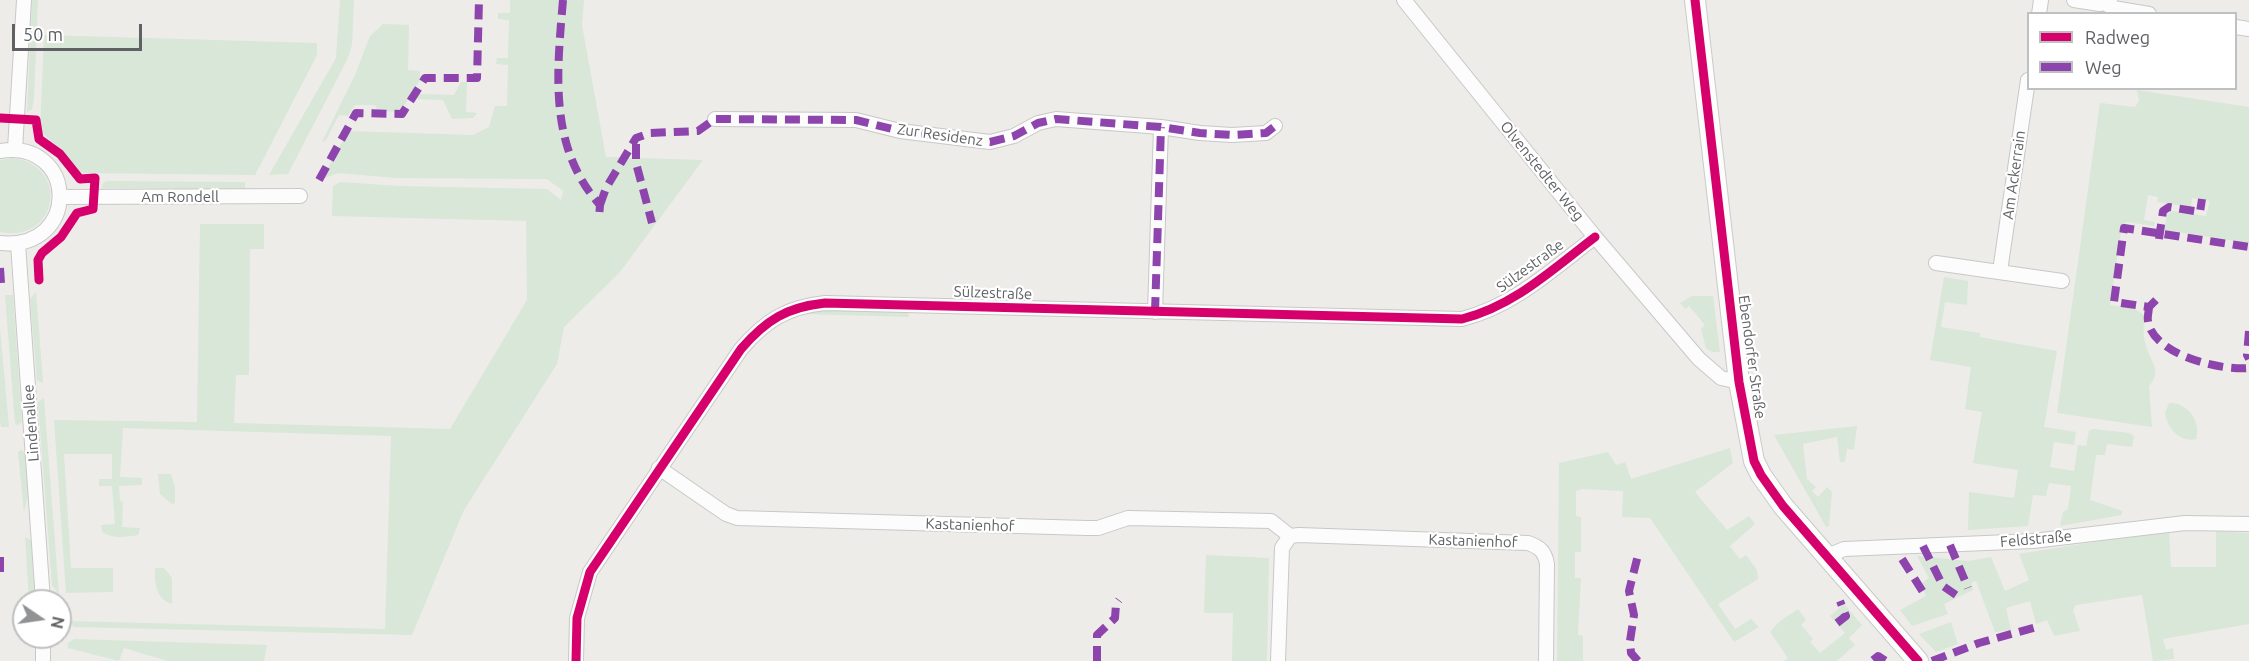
<!DOCTYPE html>
<html>
<head>
<meta charset="utf-8">
<style>
  body { margin:0 }
  #map { position:relative; width:2249px; height:661px; overflow:hidden; background:#edece9; font-family:Ubuntu,sans-serif }
  canvas { display:block }
  .legend { position:absolute; left:2027px; top:12px; width:210px; height:78px; box-sizing:border-box; background:#fff; border:2px solid #bfc0c1; margin:0; padding:8px 10px; list-style:none; font-size:18px; color:#5f6165 }
  .legend li { display:flex; align-items:center; gap:12px; height:30px }
  .legend b { width:30px; border:2px solid #bfc0c1 }
  .north { position:absolute; left:12px; top:589px; width:60px; height:60px; box-sizing:border-box; background:#fff; border:2px solid #bfc0c1; border-radius:50%; rotate:103deg; font-size:16px; font-weight:700; line-height:24px; text-align:center; color:#5f6165 }
  .north::after { content:''; display:block; margin:auto; width:21px; height:27px; background:#919293; clip-path:polygon(50% 0,100% 100%,50% 72%,0 100%) }
  .scale { position:absolute; left:12px; top:24px; width:130px; height:27px; box-sizing:border-box; border:3px solid #5f6165; border-top:0; padding-left:8px; font-size:18px; line-height:21px; white-space:nowrap; color:#5f6165; -webkit-text-stroke:4px #fff; paint-order:stroke }
</style>
</head>
<body>
<div id="map">
<canvas width="2249" height="661"></canvas>
<ul class="legend">
<li><b style="height:8px;background:#d6006c"></b>Radweg</li>
<li><b style="height:8px;background:#8e44ad"></b>Weg</li>
</ul>
<div class="north">N</div>
<div class="scale">50 m</div>
</div>
<script>
const c = document.querySelector('canvas').getContext('2d');
c.lineJoin = 'round';
function fill(path, color) { c.fillStyle = color; c.fill(path, 'evenodd'); }
function trace(path, color, width, dash) { c.strokeStyle = color; c.lineWidth = width; c.lineCap = dash ? 'butt' : 'round'; c.setLineDash(dash || []); c.stroke(path); }
function drawText(font, color, halo, rows, align = 'center') {
  c.font = font + ' Ubuntu,sans-serif'; c.lineWidth = 4.5; c.setLineDash([]); c.textBaseline = 'middle'; c.strokeStyle = halo; c.fillStyle = color; for (const [text, x, y, turn = 0] of rows) {
    c.save(); c.translate(x, y); c.rotate((+turn || 0) * Math.PI / 180); c.textAlign = isNaN(turn) ? turn : align; if (halo) c.strokeText(text, 0, 0); c.fillText(text, 0, 0); c.restore();
  }
}
const green = new Path2D(`
  M32,0H38L34,100L32,109L27,112Z
  M340,0H354L352,45L347,60L288,174L269,175L336,58Z
  M510,0H584L582,25L606,157L703,160L620,272L564,327L557,364L464,510L412,635L74,627L68,621L385,629L391,436L123,428L120,477L142,478V485L119,486L120,501L123,502L122,527L140,528L138,535C125,537 112,539 102,532L101,525L115,524L112,486H99V479H112V454H64L71,568H113V592L66,593L54,420L197,422L200,224H264V249H250L249,375H236L234,423L450,429L527,300L526,221L332,216L333,186L340,182L399,186L547,189L561,200L563,191L547,179L397,178L338,173L325,178L323,177L348,131L473,135L489,127L495,106H507L508,65L496,64L497,58H508L509,20L498,19V13H510Z
  M383,24L409,25L408,70L420,71V80L400,112L378,111L375,105H355L348,116L339,115L326,140L322,142L355,75L370,36Z
  M44,35L317,43V55L255,175L83,173L76,170L59,148L40,131Z
  M461,82H467L466,112L477,113L473,118L452,119L443,100L415,99L418,94L454,95Z
  M2137,90L2249,107V243L2164,230L2167,215L2172,211L2206,216L2210,201L2192,198L2191,207L2157,202L2158,197L2148,195L2144,220L2155,222L2154,226L2127,222L2122,225L2110,305L2134,308L2145,316C2143,326 2143,336 2146,346C2150,361 2163,371 2149,386L2152,427L2057,413L2100,103L2135,107L2139,101Z
  M13,158C71,166 58,244 0,232V160Z
  M107,181L245,182V189L102,188L103,183Z
  M1944,277L1968,281L1967,305L1945,302L1941,327L1980,333V337L2057,351L2044,427L2076,432L2074,445L2054,442L2050,467L2074,471L2078,445L2086,446L2089,431L2093,429L2130,433L2134,437L2132,447L2107,444L2105,455H2096L2090,500L2122,511V515L2060,526L2063,512L2068,509L2071,486L2049,483L2046,496L2033,495L2028,526L1968,530L1969,492L2014,498L2018,470L1973,463L1982,412L1965,409L1971,367L1930,360Z
  M36,292L43,382L42,383L37,380L30,299Z
  M5,295H13L22,422L18,425L15,424Z
  M1692,296H1713L1720,352H1712L1706,348L1701,329L1705,325L1689,306L1685,309L1680,303Z
  M822,310L908,313L909,317L803,314Z
  M0,329L9,427H1L0,421Z
  M44,398L59,595L52,585L38,402Z
  M2169,403C2187,402 2202,421 2196,439C2180,443 2167,428 2165,413Z
  M1857,426L1854,450L1847,449L1845,462H1840L1837,437L1803,444L1807,479L1816,487L1812,491L1818,497L1827,487L1832,492L1829,526L1826,527L1774,435Z
  M1730,448L1733,463L1695,492L1727,530L1749,516L1755,524L1730,546L1740,559L1746,555L1757,570L1758,579L1718,604L1735,629L1751,619L1759,627L1734,642L1650,518L1622,517L1623,491L1582,489L1576,491V516L1581,517V552H1575V578H1581L1578,635L1583,636V661H1557L1559,463L1608,452L1616,465L1625,462L1631,479Z
  M21,450L25,453L28,496L24,512L18,452Z
  M158,474H171L175,487V503L172,504L160,494Z
  M2169,530L2171,567H2216V531L2249,533V624L2163,639L2166,650L2173,648L2174,659L2153,661L2142,595L2076,605L2073,610L2080,631L2054,636L2047,620L2036,624L2030,601L2006,608L2011,630L1995,632L1976,581L1971,583L1973,590L1944,604L1948,614L1912,626L1900,610L1926,596L1921,584L1929,578L1917,556L1969,561L1991,557L2005,591L2029,580L2019,554Z
  M25,537L31,540L35,601H29Z
  M1206,555L1269,558L1267,661H1232L1233,613H1204Z
  M155,568H164L172,578V604C155,598 155,584 155,568Z
  M1844,604L1862,625L1849,638L1855,645L1837,661H1784L1788,658L1770,632L1780,621L1798,609L1806,620L1801,625L1813,639L1810,642L1820,653L1845,633L1830,616Z
  M1951,622L1958,644L1936,652L1919,634Z
  M74,639L267,645L264,661H168L124,648L119,661L68,648V643Z`);
const street = new Path2D(`
  M1404,0L1595,237L1699,359L1721,378L1739,382
  M2074,0L2100,4L2110,0
  M2106,4L2113,8L2149,14
  M2039,14L2041,0
  M2236,27L2249,29
  M715,119L856,120L900,131L990,142L1014,136L1038,123L1056,119L1161,127L1200,133L1232,135L1266,133L1275,126
  M15,149L24,0
  M0,151C78,139 81,251 0,243
  M61,197L300,196
  M18,244L43,601
  M1936,263L2062,281
  M2000,271L2028,80
  M1155,312L1161,127
  M659,468L726,514L737,518L1087,528H1098L1128,518L1271,521L1290,536
  M1825,557L1844,549L2033,541L2185,523L2249,524
  M43,637V661
  M576,661L577,618L590,572L741,349C766,320 787,307 825,303L1462,319C1514,306 1553,269 1595,237
  M1278,661L1282,548L1290,536L1299,535L1528,543C1540,547 1545,552 1547,564L1546,661`);
const secondary = new Path2D(`
  M1695,0L1739,382L1754,461L1761,475L1783,506L1918,661`);
const quiet = new Path2D(`
  M563,0C557,72 548,147 600,205L599,218
  M636,144V163L652,223
  M319,180L356,113L402,114L425,78H477L479,0
  M600,205L606,188L636,138L650,133L698,131L715,119L856,120L900,131L990,142L1014,136L1038,123L1056,119L1161,127L1200,133L1232,135L1266,133L1275,126
  M2159,239L2163,211L2169,207L2200,212L2202,199
  M0,268L1,283
  M2156,300L2149,307L2114,302L2124,228L2249,247
  M2149,307C2149,311 2147,317 2148,321C2153,355 2221,371 2249,368
  M1155,312L1161,127
  M2249,331L2247,355L2249,359
  M1950,545L1968,588
  M1923,546L1943,586L1956,595
  M0,557V572
  M1902,559L1923,592
  M1837,623L1846,616L1840,601
  M1873,660L1878,656L1886,661
  M1097,661V635L1115,618L1116,604L1119,600
  M1638,661L1631,653L1630,641L1634,615L1629,591L1638,555
  M1932,661L1979,643L2040,626`);
const cycleway = new Path2D(`
  M1695,0L1739,382L1754,461L1761,475L1783,506L1918,661
  M0,118L36,120L39,139L60,154L80,179L95,178L93,209L77,213L61,237L42,253L38,260L39,280
  M576,661L577,618L590,572L741,349C766,320 787,307 825,303L1462,319C1514,306 1553,269 1595,237`);
const streetNames = [
  ["Zur Residenz",940,135,8],
  ["Olvenstedter Weg",1542,171,51],
  ["Am Ackerrain",2014,175,-82],
  ["Am Rondell",180,197],
  ["Sülzestraße",1530,266,-36],
  ["Sülzestraße",993,293,2],
  ["Ebendorfer Straße",1752,357,82],
  ["Lindenallee",31,423,-94],
  ["Kastanienhof",970,525,2],
  ["Feldstraße",2036,539,-5],
  ["Kastanienhof",1473,541,2]
];
fill(green, '#d8e7d7');
trace(street, '#c8c8c8', 16);
trace(secondary, '#cacaca', 22);
trace(street, '#fcfcfc', 14);
trace(secondary, '#fcfcfc', 20);
trace(quiet, '#8e44ad', 8, [15, 8]);
trace(cycleway, '#d6006c', 9);
drawText('15px', '#5f6165', '#fff', streetNames);
</script>
</body>
</html>
